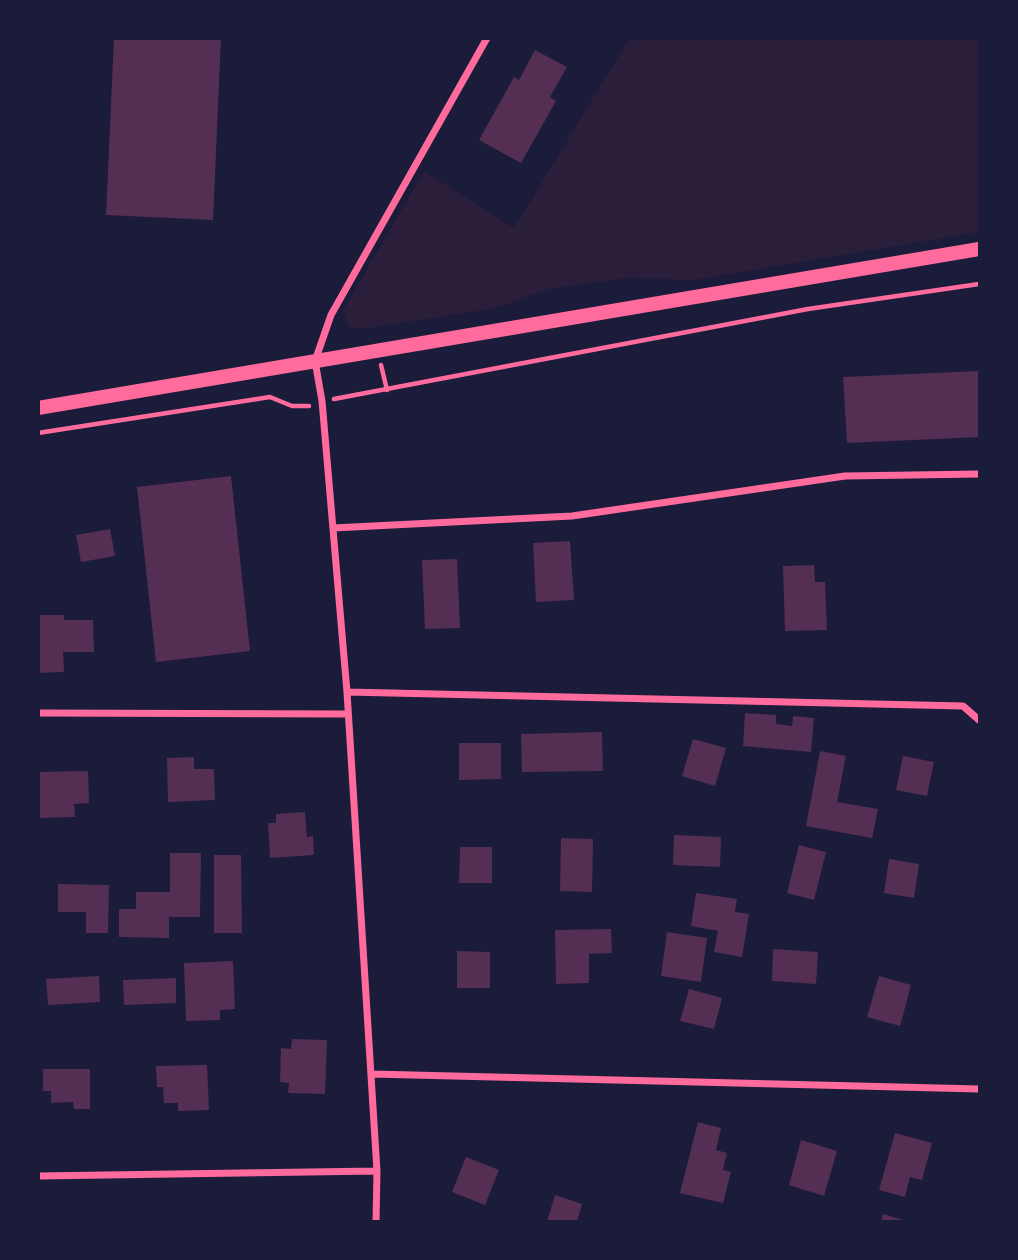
<!DOCTYPE html>
<html>
<head>
<meta charset="utf-8">
<style>
  body { margin:0 }
  #map { position:relative; width:1018px; height:1260px; overflow:hidden; background:#1b1b3a; font-family:"DM Sans",sans-serif }
  canvas { display:block }
  .frame { position:absolute; inset:0; border:40px solid #1b1b3a; pointer-events:none }
</style>
</head>
<body>
<div id="map">
<canvas width="1018" height="1260"></canvas>
<div class="frame"></div>
</div>
<script>
const c = document.querySelector('canvas').getContext('2d');
c.lineJoin = 'round';
function fill(path, color) { c.fillStyle = color; c.fill(path, 'evenodd'); }
function trace(path, color, width, dash) { c.strokeStyle = color; c.lineWidth = width; c.lineCap = dash ? 'butt' : 'round'; c.setLineDash(dash || []); c.stroke(path); }
const green = new Path2D(`
  M629,39H979V232L693,280L628,278L547,289L496,308L362,329L349,327L343,311L424,171L514,228Z`);
const building = new Path2D(`
  M114,38H221L213,220L106,215Z
  M535,50L567,67L550,97L556,101L521,163L479,140L514,77L519,80Z
  M979,371V437L847,443L843,377Z
  M231,476L250,651L156,662L137,487Z
  M110,529L115,556L81,562L76,535Z
  M570,541L574,600L536,602L533,543Z
  M457,559L460,628L425,629L422,560Z
  M814,565L815,582H825L827,630L785,631L783,566Z
  M38,615H64V620H93L94,652H63L64,672L38,673Z
  M745,713L776,715V724L792,726L793,716L814,718L811,752L743,746Z
  M602,732L603,771L522,772L521,734Z
  M693,739L726,748L715,786L682,776Z
  M459,743H501V779L459,780Z
  M820,751L846,756L837,802L878,809L872,838L806,826Z
  M903,756L934,762L927,796L896,790Z
  M194,757V769H214L215,800L168,802L167,758Z
  M88,771L89,803L74,804L75,817L38,818V772Z
  M305,812L307,837L313,836L314,855L270,858L268,823H276V814Z
  M674,835L721,837L720,867L673,865Z
  M561,838L593,839L592,892L560,891Z
  M799,845L826,852L814,900L787,893Z
  M460,847H492V883H459Z
  M170,853H201L200,917H169V938L119,937V909H136V892H170Z
  M214,855H241L242,933H214Z
  M889,859L919,864L914,898L884,893Z
  M58,884L109,885L108,933H86V912H58Z
  M696,893L737,899L735,912L749,914L742,957L714,952L718,931L691,926Z
  M611,929L612,953L589,954V983L556,984L555,930Z
  M667,932L707,938L701,982L661,976Z
  M773,949L818,952L816,984L772,981Z
  M457,951L490,952V988H457Z
  M233,961L235,1009L220,1010V1020L186,1021L184,963Z
  M99,976L100,1002L48,1005L46,979Z
  M879,976L911,985L900,1026L867,1017Z
  M176,978V1003L124,1005L123,980Z
  M689,989L722,998L714,1029L680,1021Z
  M292,1039L327,1040L325,1094L288,1093L289,1083L280,1082L281,1048L291,1049Z
  M207,1065L209,1110L178,1111V1103H164L163,1087H157L156,1066Z
  M43,1069H90V1109H74L73,1102L51,1103V1091H43Z
  M698,1122L721,1128L716,1150L727,1153L723,1170L731,1172L723,1203L680,1193Z
  M895,1133L932,1143L922,1180L910,1177L905,1197L879,1190Z
  M801,1140L837,1151L824,1196L789,1185Z
  M466,1157L499,1170L485,1205L452,1192Z
  M555,1195L582,1204L577,1222H547Z
  M883,1214L907,1221V1222H881Z`);
const path = new Path2D(`
  M381,365L387,390
  M334,399L808,309L979,284
  M38,433L270,397L292,406H309`);
const minor = new Path2D(`
  M333,528L572,516L845,476L979,474
  M347,692L963,706L979,720
  M38,713L347,714
  M372,1074L979,1089
  M38,1176L377,1171
  M376,1222L377,1171L347,692L322,401L315,361L331,315L487,38`);
const secondary = new Path2D(`
  M38,408L979,249`);
fill(green, '#2a1e3b');
fill(building, '#542f53');
trace(path, '#ff6b9d', 4.5);
trace(minor, '#ff6b9d', 7);
trace(secondary, '#ff6b9d', 14);
</script>
</body>
</html>
